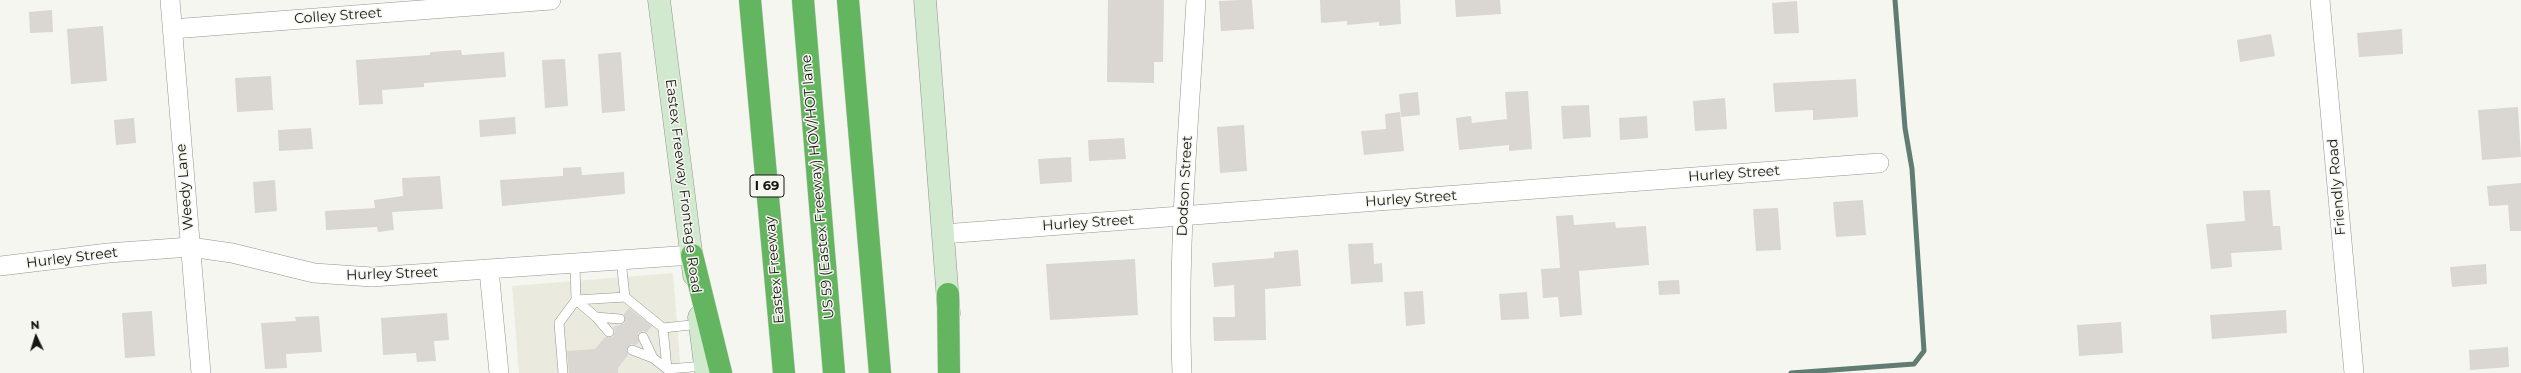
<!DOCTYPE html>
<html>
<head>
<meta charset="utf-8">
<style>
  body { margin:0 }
  #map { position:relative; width:2521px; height:373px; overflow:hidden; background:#f6f6f0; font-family:Montserrat,sans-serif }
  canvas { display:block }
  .north { position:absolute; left:16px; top:317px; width:40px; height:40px; -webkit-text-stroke:3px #f6f6f0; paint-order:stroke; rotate:356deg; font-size:11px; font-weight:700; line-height:16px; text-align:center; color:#141412 }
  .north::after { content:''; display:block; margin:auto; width:14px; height:18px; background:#141412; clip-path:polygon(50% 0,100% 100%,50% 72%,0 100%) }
</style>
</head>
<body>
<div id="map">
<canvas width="2521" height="373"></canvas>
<div class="north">N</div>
</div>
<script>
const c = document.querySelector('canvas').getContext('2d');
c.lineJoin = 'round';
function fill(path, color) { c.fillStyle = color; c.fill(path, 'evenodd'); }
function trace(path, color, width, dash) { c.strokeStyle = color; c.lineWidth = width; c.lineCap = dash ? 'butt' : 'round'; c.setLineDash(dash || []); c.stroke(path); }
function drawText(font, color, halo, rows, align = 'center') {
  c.font = font + ' Montserrat,sans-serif'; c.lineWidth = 3; c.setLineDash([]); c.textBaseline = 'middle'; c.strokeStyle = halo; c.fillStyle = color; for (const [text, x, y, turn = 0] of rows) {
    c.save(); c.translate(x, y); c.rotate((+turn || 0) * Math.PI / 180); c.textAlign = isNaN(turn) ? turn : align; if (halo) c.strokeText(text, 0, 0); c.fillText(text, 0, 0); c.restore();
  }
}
const built = new Path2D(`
  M673,273L681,373H519L512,286Z`);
const stream = new Path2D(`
  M1791,373L1914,364L1924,351L1912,169L1905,128L1895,0`);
const building = new Path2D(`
  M1108,0H1164L1163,62H1154V83L1107,82Z
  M1241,0H1252L1254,29L1221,31L1219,1Z
  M1320,0H1400L1401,24L1379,26V22L1347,25V21L1321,23Z
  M1455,0H1500L1501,14L1456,17Z
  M1797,1L1799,33L1774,34L1772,3Z
  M52,10L53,32L30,33L29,12Z
  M103,26L107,81L71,84L67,29Z
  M2402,29L2403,54L2359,57L2357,33Z
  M2271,34L2275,56L2240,62L2237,40Z
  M461,50L462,55L504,52L506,77L424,83V87L382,90L383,104L359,105L356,60L430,55V52Z
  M621,52L625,111L602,113L598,54Z
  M565,59L568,106L545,108L542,60Z
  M271,76L273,110L237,112L235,78Z
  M1856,79L1858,117L1813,120V110L1775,112L1773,83Z
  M1528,91L1532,149L1509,151V145L1459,150L1456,118L1471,116L1472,123L1507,119L1505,92Z
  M1418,92L1420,115L1401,117L1399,94Z
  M1725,98L1727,129L1695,131L1693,101Z
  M1589,105L1591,137L1563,139L1561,106Z
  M2518,107L2521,157L2482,160L2478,110Z
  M1400,112L1404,151L1364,155L1361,131L1386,129L1385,114Z
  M1647,116L1648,138L1620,140L1619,118Z
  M515,117L516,134L480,137L479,120Z
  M134,118L136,143L116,145L114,120Z
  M1244,125L1247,171L1220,173L1217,127Z
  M311,128L313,149L279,151L278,130Z
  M1124,138L1126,159L1089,161L1088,140Z
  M1071,157L1072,182L1040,184L1038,159Z
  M581,167L582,175L624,172L625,194L502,206L500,180L563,176V168Z
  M440,176L443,209L392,212L394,230L378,232L377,227L326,230L325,211L375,208L374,200L403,196L402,178Z
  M275,180L277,211L255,213L253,182Z
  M2521,183V231H2510L2508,205L2489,206L2487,186Z
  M2270,190L2273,226H2280L2282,250L2231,253L2232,267L2211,269L2206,224L2245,221L2243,191Z
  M1863,200L1866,235L1836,237L1833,202Z
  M1778,208L1781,250L1756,251L1753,209Z
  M1573,215L1574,225L1615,222L1616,228L1646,226L1649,265L1579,271L1582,315L1560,317L1558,297L1543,298L1541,269L1560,268L1556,216Z
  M1373,243L1374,264L1382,263L1383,282L1351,284L1348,244Z
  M1298,250L1301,286L1265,289L1266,340L1214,341L1213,317H1235L1234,285L1214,287L1212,263L1274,258V252Z
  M1135,259L1138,315L1050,320L1046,264Z
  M2486,264L2487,284L2452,287L2450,267Z
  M1679,280L1680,294L1659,295L1658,281Z
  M1423,291L1425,324L1406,326L1404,292Z
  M1527,292L1529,319L1501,320L1499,294Z
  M629,308L652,326L647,332L643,331L638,333L639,342L636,345L631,344L627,348L628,355L618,368V373H569L567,351L595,349L605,337H613L615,331L613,327L625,323L624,314Z
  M2286,310L2287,333L2212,339L2210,315Z
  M152,311L155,356L125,358L122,313Z
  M447,313L449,340L434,341L436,361L417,362L416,353L383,355L381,318Z
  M319,316L322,352L286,354L287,368L265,369L261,323L296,321L295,317Z
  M2121,322L2123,353L2079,356L2077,325Z
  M2508,347L2509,367L2470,370L2469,350Z`);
const lane = new Path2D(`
  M575,264L576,300L625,297L621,260
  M625,297L663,328L700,324
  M596,317L620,319
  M663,328L667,369L705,366
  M643,337L653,358
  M632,350L653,358L667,369
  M563,373L559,323L576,300L596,317L609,332`);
const street = new Path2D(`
  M170,0L201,373
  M2320,0L2354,373
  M172,29L551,0
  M943,234L1879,163
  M0,266L108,253L190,247L232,253L314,273L372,277L692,255
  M489,270L499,373
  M1182,373C1177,249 1189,124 1196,0`);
const secondary = new Path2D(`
  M659,0L694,275
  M925,0L949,314
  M699,317L706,373`);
const highway = new Path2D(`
  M750,0L784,373
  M803,0L834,373
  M848,0L880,373
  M692,255L721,373
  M948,294L949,373`);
const shields = [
  [767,186,34]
];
const shieldNames = [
  ["I 69",767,186]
];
const streetNames = [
  ["Colley Street",338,16,-4],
  ["Hurley Street",1734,174,-4],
  ["Eastex Freeway Frontage Road",683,186,83],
  ["Dodson Street",1185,186,-87],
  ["Weedy Lane",185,187,-95],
  ["US 59 (Eastex Freeway) HOV/HOT lane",818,187,-95],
  ["Friendly Road",2337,187,-95],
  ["Hurley Street",1411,199,-4],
  ["Hurley Street",1088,223,-4],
  ["Hurley Street",72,258,-7],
  ["Eastex Freeway",775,270,-95],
  ["Hurley Street",392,274,-2]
];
fill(built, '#eaebde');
trace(stream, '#607c73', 5);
fill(building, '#dad6d1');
trace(lane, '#94948f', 10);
trace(street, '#94948f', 20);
trace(secondary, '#94948f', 23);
trace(highway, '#d0d0d0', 23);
trace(lane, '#fff', 9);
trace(street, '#fff', 19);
trace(secondary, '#d0e9cf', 22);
trace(highway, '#64b560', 22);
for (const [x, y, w] of shields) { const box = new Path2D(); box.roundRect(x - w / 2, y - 11, w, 22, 3); c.fillStyle = '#f6f6f0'; c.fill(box); trace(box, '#141412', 1); }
drawText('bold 13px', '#141412', null, shieldNames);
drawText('14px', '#141412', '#f6f6f0', streetNames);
</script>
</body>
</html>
